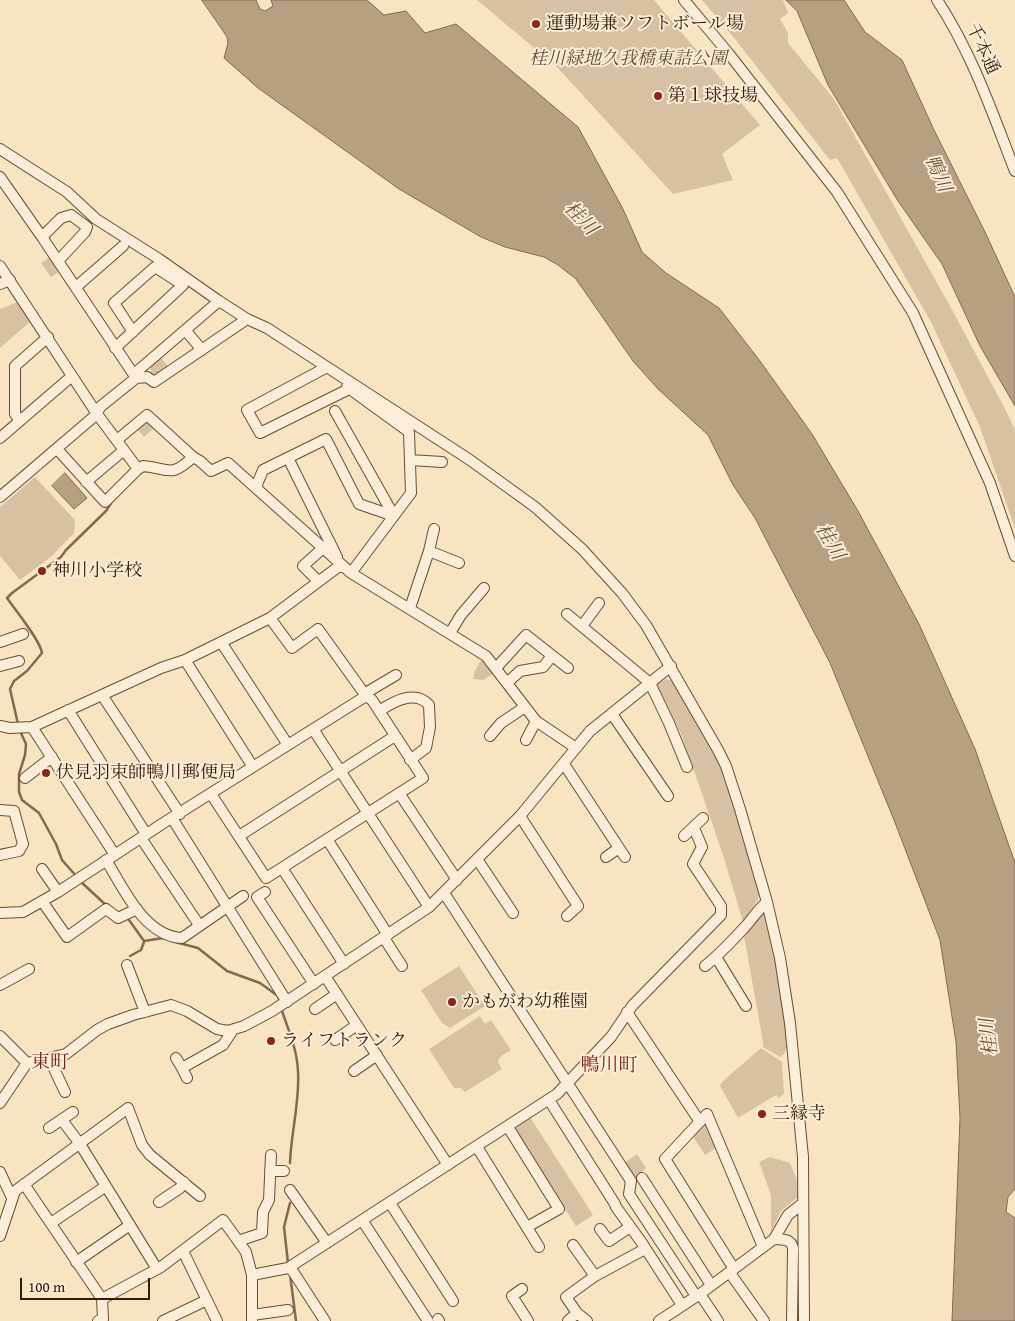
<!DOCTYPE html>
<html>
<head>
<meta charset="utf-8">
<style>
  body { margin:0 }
  #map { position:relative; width:1015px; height:1321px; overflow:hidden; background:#f9e4c2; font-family:"Gentium Book Plus",serif }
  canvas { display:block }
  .scale { position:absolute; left:20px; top:1278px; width:130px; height:22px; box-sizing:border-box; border:2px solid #371905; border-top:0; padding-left:6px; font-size:15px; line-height:18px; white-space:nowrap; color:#371905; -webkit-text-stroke:4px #fbedd7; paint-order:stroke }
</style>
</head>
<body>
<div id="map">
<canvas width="1015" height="1321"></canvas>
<div class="scale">100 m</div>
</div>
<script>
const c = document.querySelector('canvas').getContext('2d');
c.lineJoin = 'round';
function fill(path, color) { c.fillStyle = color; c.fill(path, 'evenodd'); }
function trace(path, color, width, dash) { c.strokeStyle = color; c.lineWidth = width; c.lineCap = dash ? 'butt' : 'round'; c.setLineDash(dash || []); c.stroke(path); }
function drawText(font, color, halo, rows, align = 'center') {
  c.font = font + ' "Gentium Book Plus","Noto Serif JP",serif'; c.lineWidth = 4; c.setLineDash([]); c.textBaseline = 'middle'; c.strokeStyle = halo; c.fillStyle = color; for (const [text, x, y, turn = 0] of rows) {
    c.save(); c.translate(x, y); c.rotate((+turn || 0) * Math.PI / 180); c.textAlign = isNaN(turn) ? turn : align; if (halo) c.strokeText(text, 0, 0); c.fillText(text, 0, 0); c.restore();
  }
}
const green = new Path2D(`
  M477,0H654L760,125L722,154L733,180L673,194L558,68Z
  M702,0H783L788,13L780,19L788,33V43L834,99L950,306L1004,407L1015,430V529L980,427L931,322L837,158L830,160L735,39Z
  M51,256L60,271L51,277L41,263Z
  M20,301L32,320L0,348V309Z
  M161,358L169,367L157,375L151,374V366Z
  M145,421L151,422L156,426L144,437L136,428Z
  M35,477L75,520L74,533L52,556L20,580L0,556V507Z
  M481,660L487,662L495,673L483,680L473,679L475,671Z
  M666,679L673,681L721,765L760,891L758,899L743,922L723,855L682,736L657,684Z
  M762,912L767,913L776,959L788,1045L784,1054L780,1057L763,1047V1042L744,936Z
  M459,966L485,1006L450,1028L442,1023L421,990Z
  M480,1016L485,1024L491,1020L511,1050L500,1057L498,1062L502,1069L465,1092L461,1088H454L429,1049Z
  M761,1048L782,1062L784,1094L779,1098L776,1095L738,1118L720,1086L723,1081Z
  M530,1117L593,1215L576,1226L513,1128Z
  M703,1123L708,1124L718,1147L705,1155L692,1135Z
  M637,1154L646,1168L635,1179L624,1163Z
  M770,1157L790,1163L799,1185L798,1197L781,1211L771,1232V1195L759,1162Z`);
const water = new Path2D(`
  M202,0H256L260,9L265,11L273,6L271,0H367L384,15L406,11L425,33L456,24L578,127L623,209L642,252L666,273L719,308L760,361L812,434L858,511L919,624L975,749L1015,863V1189L1008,1197L1006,1212L1015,1218V1321H952L960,1118L956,1042L940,940L894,820L830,663L755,518L733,485L708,435L658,389L633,361L576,279L558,265L544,257L505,247L481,237L399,189L258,88L224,58L228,43L227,37Z
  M786,0H844L865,32L902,60L934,130L985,232L1015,297V406L980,346L942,264L898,201L828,85L797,11Z
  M65,473L87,498L74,509L52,486Z`);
const stream = new Path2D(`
  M18,724L10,689L14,681L27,671L42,653C40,640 16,611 7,598L12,593L61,557L66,550L106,511L111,503
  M21,733L26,744L25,755L19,774V792L22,800L39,813L56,844L62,860L77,877
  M80,881L107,906
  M129,920L144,941L163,938L166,939
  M171,941L198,948L227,971L260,983L278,996L280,1003
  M130,956L141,950L144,942
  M281,1008C288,1029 297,1049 298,1071C300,1102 291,1132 290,1163
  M288,1263L284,1227L290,1203
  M290,1274L296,1321`);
const minor = new Path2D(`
  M684,0L729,54L837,192L913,313L990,483L1015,556
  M937,0C972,53 992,112 1015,171
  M0,149L67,192L96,219L159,259L219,301L247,319L267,328L470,460L535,507L582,549L622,593L646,625L718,750L726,766L740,809L767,902L780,958L790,1023L803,1157L804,1321
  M0,177L42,237L136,378
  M42,237L61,218L71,215L87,227L85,232L58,261
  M0,266L97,414L138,469L105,502L57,449
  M0,284L10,280
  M76,287L123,246
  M186,331L202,350
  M115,348L183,285L155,267L114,303L133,332
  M327,367L247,410L260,433L349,389
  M134,374L219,301
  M347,387L409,432L411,493L351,573
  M335,411L394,516
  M20,421L15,414V366L48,337
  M0,438L72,376
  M117,440L147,415L193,457C170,479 169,468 143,466L138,469
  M193,457L200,461L211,471L228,463L351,573L486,656L536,721L576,748
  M288,458L337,557
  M410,460L442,462
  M86,482L124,450
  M256,487L263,470L326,439L359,504L394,516
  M0,497L97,414L100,407L136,378L147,377L154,382L247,319
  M429,551L459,563
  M318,581L303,566L322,549
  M410,608L429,551L434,529
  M567,614L650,683L669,723L687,767
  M582,626L599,603
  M450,633L461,615L484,588
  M0,642L23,634
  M221,642L288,745
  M185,660L253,767
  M0,666L19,661
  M496,668L526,635L568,668
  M507,683L520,671L543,667L552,656
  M102,695L180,814
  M68,710L146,834
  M379,711C393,702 415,689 429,705L430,727L426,748L410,760
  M612,714L668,796
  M0,726L10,728L32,727L161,668L185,660L270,618L338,567H343
  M32,727L115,855
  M313,729L429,907
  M490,736L501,723L525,707
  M526,740L536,721
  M564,764L625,857
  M25,778L52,757
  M399,793L457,880
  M211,794L266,878L423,778L372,700L366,696L318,629L292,648L270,618
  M0,810L14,811L23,844L19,851L0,855
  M520,816L578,906L567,916
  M172,818L287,1002
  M239,836L395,736
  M684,836L703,818
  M141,838L199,925
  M327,839L388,935
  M606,857L619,848
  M477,859L513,913
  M106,860C124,889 144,936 182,938L243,896
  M282,868L344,964
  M42,869L58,892
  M265,892L257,897L314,984
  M444,893L631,1181L629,1194L696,1296
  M42,901L67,937L106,909L118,918L137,909
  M0,913L23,912L58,892L165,822L366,696L369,691L396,675
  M384,938L402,966
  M716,957L746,1006
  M127,965L145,1012
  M705,966C719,955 731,942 743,929C752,920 757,910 767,902
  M325,976L448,1165
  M0,985L29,969
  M315,1009L337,994
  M627,1012L700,1122
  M0,1036L27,1063
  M335,1040L357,1025
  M49,1058L65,1092
  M176,1058L182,1068L223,1045L233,1030
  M182,1068L187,1078
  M354,1071L377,1055
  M549,1100L615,1204L616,1207L642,1243L682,1305
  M0,1103L27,1063L66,1054L97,1030L108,1024L133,1015L171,1005L187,1011L217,1029L228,1031L244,1026L272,1011L429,907L520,816L590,731L671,666
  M62,1120L80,1144L157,1269
  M508,1127L559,1209L527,1227
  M49,1128L73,1112
  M477,1147L539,1247
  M270,1171H284
  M0,1172L12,1198
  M642,1178L711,1285
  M24,1184L102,1299
  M290,1190L327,1243
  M159,1202L180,1188L184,1182
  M390,1203L453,1301
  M362,1220L428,1321
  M51,1223L106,1186
  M600,1229L609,1241L630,1227
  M0,1236L15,1191L128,1108L142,1145L150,1155L200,1196
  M774,1239C782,1240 791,1238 793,1248L792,1321
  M238,1241L262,1233L263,1212L269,1200L271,1155
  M573,1245L595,1276
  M183,1251L217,1321
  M76,1262L130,1225
  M290,1267L325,1321
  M734,1269L665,1159L707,1114L763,1247
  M730,1273L764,1321
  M252,1275L288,1268L557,1094L611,1037L632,1006L721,915V906L693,864L702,847L694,828
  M522,1289L512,1296L528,1321
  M700,1294L718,1321
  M252,1315L288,1310
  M438,1319L439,1321
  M98,1321L103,1319L102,1299L161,1267L223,1220L246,1252L252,1275V1321
  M163,1321L207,1300
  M568,1321L577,1313
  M587,1321L577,1313L566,1297L595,1276L645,1249
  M659,1321L700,1294L774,1239L788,1215L803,1203`);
const markers = [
  [536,24,5,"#8f2418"],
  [658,96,5,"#8f2418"],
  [42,571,5,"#8f2418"],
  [46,773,5,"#8f2418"],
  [452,1002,5,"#8f2418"],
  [271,1041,5,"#8f2418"],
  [762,1114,5,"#8f2418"]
];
const poiNames = [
  ["運動場兼ソフトボール場",546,24],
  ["第１球技場",668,96],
  ["神川小学校",52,571],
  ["伏見羽束師鴨川郵便局",56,773],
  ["かもがわ幼稚園",462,1002],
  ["ライフトランク",281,1041],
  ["三縁寺",772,1114]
];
const streetNames = [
  ["千本通",982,49,65]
];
const parkNames = [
  ["桂川緑地久我橋東詰公園",628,59]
];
const waterNames = [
  ["鴨川",937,174,66],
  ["桂川",580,219,46],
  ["桂川",829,542,60],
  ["桂川",990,1037,-97]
];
const neighbourhoodNames = [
  ["東町",50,1063],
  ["鴨川町",609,1066]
];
fill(green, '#d8c1a2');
fill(water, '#b79f82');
trace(water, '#846950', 1);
trace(stream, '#846950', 2.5);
trace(minor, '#684c34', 12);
trace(minor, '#fbedd7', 10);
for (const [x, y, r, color] of markers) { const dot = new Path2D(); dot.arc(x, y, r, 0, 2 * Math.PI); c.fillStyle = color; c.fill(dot); trace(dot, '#fbedd7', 2); }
drawText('18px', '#371905', '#fbedd7', poiNames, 'left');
drawText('18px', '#371905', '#fbedd7', streetNames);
drawText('italic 18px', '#674b34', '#fbedd7', parkNames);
drawText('italic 19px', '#6a4f37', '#fbedd7', waterNames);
drawText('19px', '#7a1f14', '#fbedd7', neighbourhoodNames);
</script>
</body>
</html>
